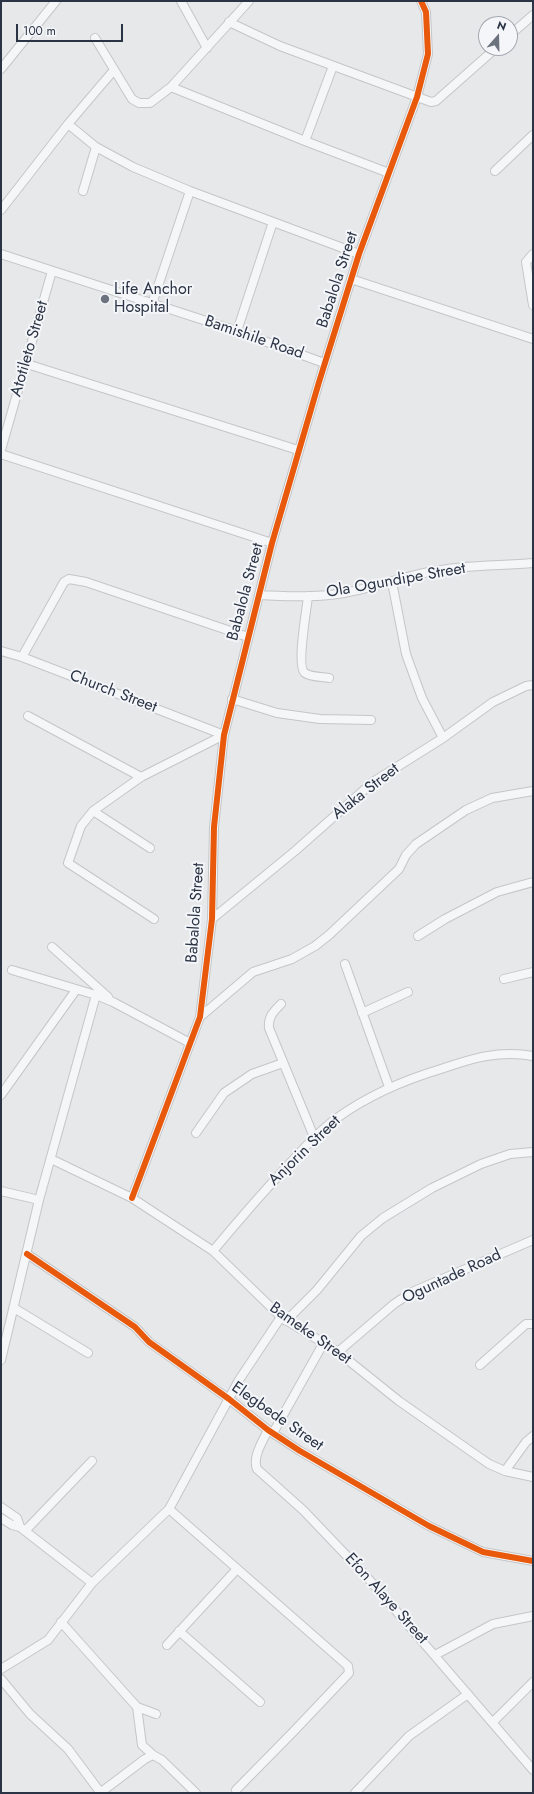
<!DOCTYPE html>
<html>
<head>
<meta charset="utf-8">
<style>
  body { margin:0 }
  #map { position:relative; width:534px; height:1794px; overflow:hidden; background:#e6e8ea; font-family:Jost,sans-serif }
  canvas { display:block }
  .frame { position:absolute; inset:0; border:2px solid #2b3445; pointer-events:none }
  .north { position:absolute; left:478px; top:16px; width:40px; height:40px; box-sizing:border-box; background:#f4f6f9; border:1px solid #a4a8b1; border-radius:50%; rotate:20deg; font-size:11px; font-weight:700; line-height:16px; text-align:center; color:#2b3445 }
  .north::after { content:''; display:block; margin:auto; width:14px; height:18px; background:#6c737f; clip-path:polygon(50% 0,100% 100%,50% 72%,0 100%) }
  .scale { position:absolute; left:16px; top:24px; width:107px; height:18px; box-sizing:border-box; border:2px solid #2b3445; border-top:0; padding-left:5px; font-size:12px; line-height:14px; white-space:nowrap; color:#2b3445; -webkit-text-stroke:3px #f4f6f9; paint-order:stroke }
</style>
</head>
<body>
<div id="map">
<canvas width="534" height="1794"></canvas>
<div class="frame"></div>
<div class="north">N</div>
<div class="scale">100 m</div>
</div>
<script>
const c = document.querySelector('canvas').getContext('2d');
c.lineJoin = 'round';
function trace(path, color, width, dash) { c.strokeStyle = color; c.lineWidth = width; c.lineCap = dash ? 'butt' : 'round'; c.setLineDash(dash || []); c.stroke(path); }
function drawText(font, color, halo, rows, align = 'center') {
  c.font = font + ' Jost,sans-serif'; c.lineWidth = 4; c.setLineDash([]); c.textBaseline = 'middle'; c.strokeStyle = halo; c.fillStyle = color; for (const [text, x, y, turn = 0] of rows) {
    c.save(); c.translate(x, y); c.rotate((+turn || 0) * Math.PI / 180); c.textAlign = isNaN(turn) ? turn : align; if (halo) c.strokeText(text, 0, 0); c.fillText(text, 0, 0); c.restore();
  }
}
const street = new Path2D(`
  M181,1L207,48
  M229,22L280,46L431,102L436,101L496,48
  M510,35L533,15
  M95,38L132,99L139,103H150L171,87L249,1
  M1,69L56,1
  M171,87L305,141L389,173
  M68,124L96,147L133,167L190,191L359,254
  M305,141L333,66
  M495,171L533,135
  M83,191L96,147
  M1,210L68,124L114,70
  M1,254L237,331L324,363
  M533,254L526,262L533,305
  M351,279L533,339
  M152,304L190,191
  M237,331L273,222
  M27,364L298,450
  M1,450L52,271
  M1,454L272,543
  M392,582L406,654L422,698L443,738
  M259,595C287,596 317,598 344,593C372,588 397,579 424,573C459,565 497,566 533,563
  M308,596C307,608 296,667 305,673C310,677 323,677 329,678
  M1,651L22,657L224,735
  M22,657L64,582L69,579L86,582L248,637
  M232,699L277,713L320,719L371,720
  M28,716L141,777
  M93,811L150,848
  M154,919L68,863L81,826L93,811L141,777L224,735
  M212,919L295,851L373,782L443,738L493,702L526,686L533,685
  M418,936L445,919L497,892L533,882
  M52,947L108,997
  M345,964L389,1087
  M12,970L96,995L113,1002L190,1043
  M504,979L533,972
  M281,1004C273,1012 268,1017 269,1028L314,1137
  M362,1013L408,992
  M200,1017L253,972L292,959L315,946L329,935L399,869L406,855L416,844L466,810L492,798L533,791
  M1,1095L76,990
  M196,1133L224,1093L252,1074L283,1063
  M51,1159L132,1198L213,1251L281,1317L338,1352L399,1401L489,1464L505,1471L533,1477
  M1,1191L39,1200
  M132,1198L200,1017L212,919L214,827L224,735L272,543L319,382L359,254L417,97L428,54L426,12L421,1
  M213,1251C238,1221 264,1191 291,1162C305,1147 320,1130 337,1118C369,1095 404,1080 441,1069C473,1058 499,1050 533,1056
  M27,1254L135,1327L149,1342L229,1399L268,1430L300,1451L429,1526L483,1552L533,1561
  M14,1308L88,1353
  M286,1321L317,1290L361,1236L383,1218L432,1188L481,1164L510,1154L533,1152
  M338,1352L394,1304L412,1292L533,1240
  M1,1360L39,1200L96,995
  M480,1365L526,1324H533
  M268,1430C263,1441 252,1457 257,1469L303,1510L366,1576L533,1770
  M273,1433L323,1344
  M505,1471L526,1442L533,1436
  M1,1507L17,1518L20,1527
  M169,1509L348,1666L349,1673L294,1731L236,1790
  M1,1518L12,1525L20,1527L92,1583
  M25,1531L92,1461
  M61,1622L137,1707L156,1714
  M179,1631L260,1702
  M167,1645L237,1569
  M435,1655L493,1624L533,1616
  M1,1669L48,1640L92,1583L169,1509L239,1380L281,1317
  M1,1679L30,1714L68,1749L100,1792
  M137,1707L142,1745L153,1755L162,1760L196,1793
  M493,1722L533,1682
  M100,1793L145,1759L153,1755
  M355,1793L409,1736L468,1694`);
const cycleway = new Path2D(`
  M132,1198L200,1017L212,919L214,827L224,735L272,543L319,382L359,254L417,97L428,54L426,12L421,1
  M27,1254L135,1327L149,1342L229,1399L268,1430L300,1451L429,1526L483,1552L533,1561`);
const markers = [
  [105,299,5,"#6c737f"]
];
const streetNames = [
  ["Babalola Street",338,280,-72],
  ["Bamishile Road",254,338,19],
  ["Atotileto Street",30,349,-74],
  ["Ola Ogundipe Street",396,581,-10],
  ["Babalola Street",246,592,-75],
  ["Church Street",113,692,21],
  ["Alaka Street",366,792,-38],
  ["Babalola Street",196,913,-86],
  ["Anjorin Street",305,1151,-44],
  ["Oguntade Road",452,1277,-25],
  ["Bameke Street",310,1334,35],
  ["Elegbede Street",277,1417,35],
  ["Efon Alaye Street",386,1599,48]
];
const poiNames = [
  ["Life Anchor",114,290],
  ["Hospital",114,308]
];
trace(street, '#c4c6c8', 10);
trace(street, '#f5f6f7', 8);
trace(cycleway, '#e8590c', 6);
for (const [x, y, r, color] of markers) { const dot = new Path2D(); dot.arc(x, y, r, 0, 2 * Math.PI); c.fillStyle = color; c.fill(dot); trace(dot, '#f4f6f9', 1.5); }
drawText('16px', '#2b3445', '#f4f6f9', streetNames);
drawText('16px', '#2b3445', '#f4f6f9', poiNames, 'left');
</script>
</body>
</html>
